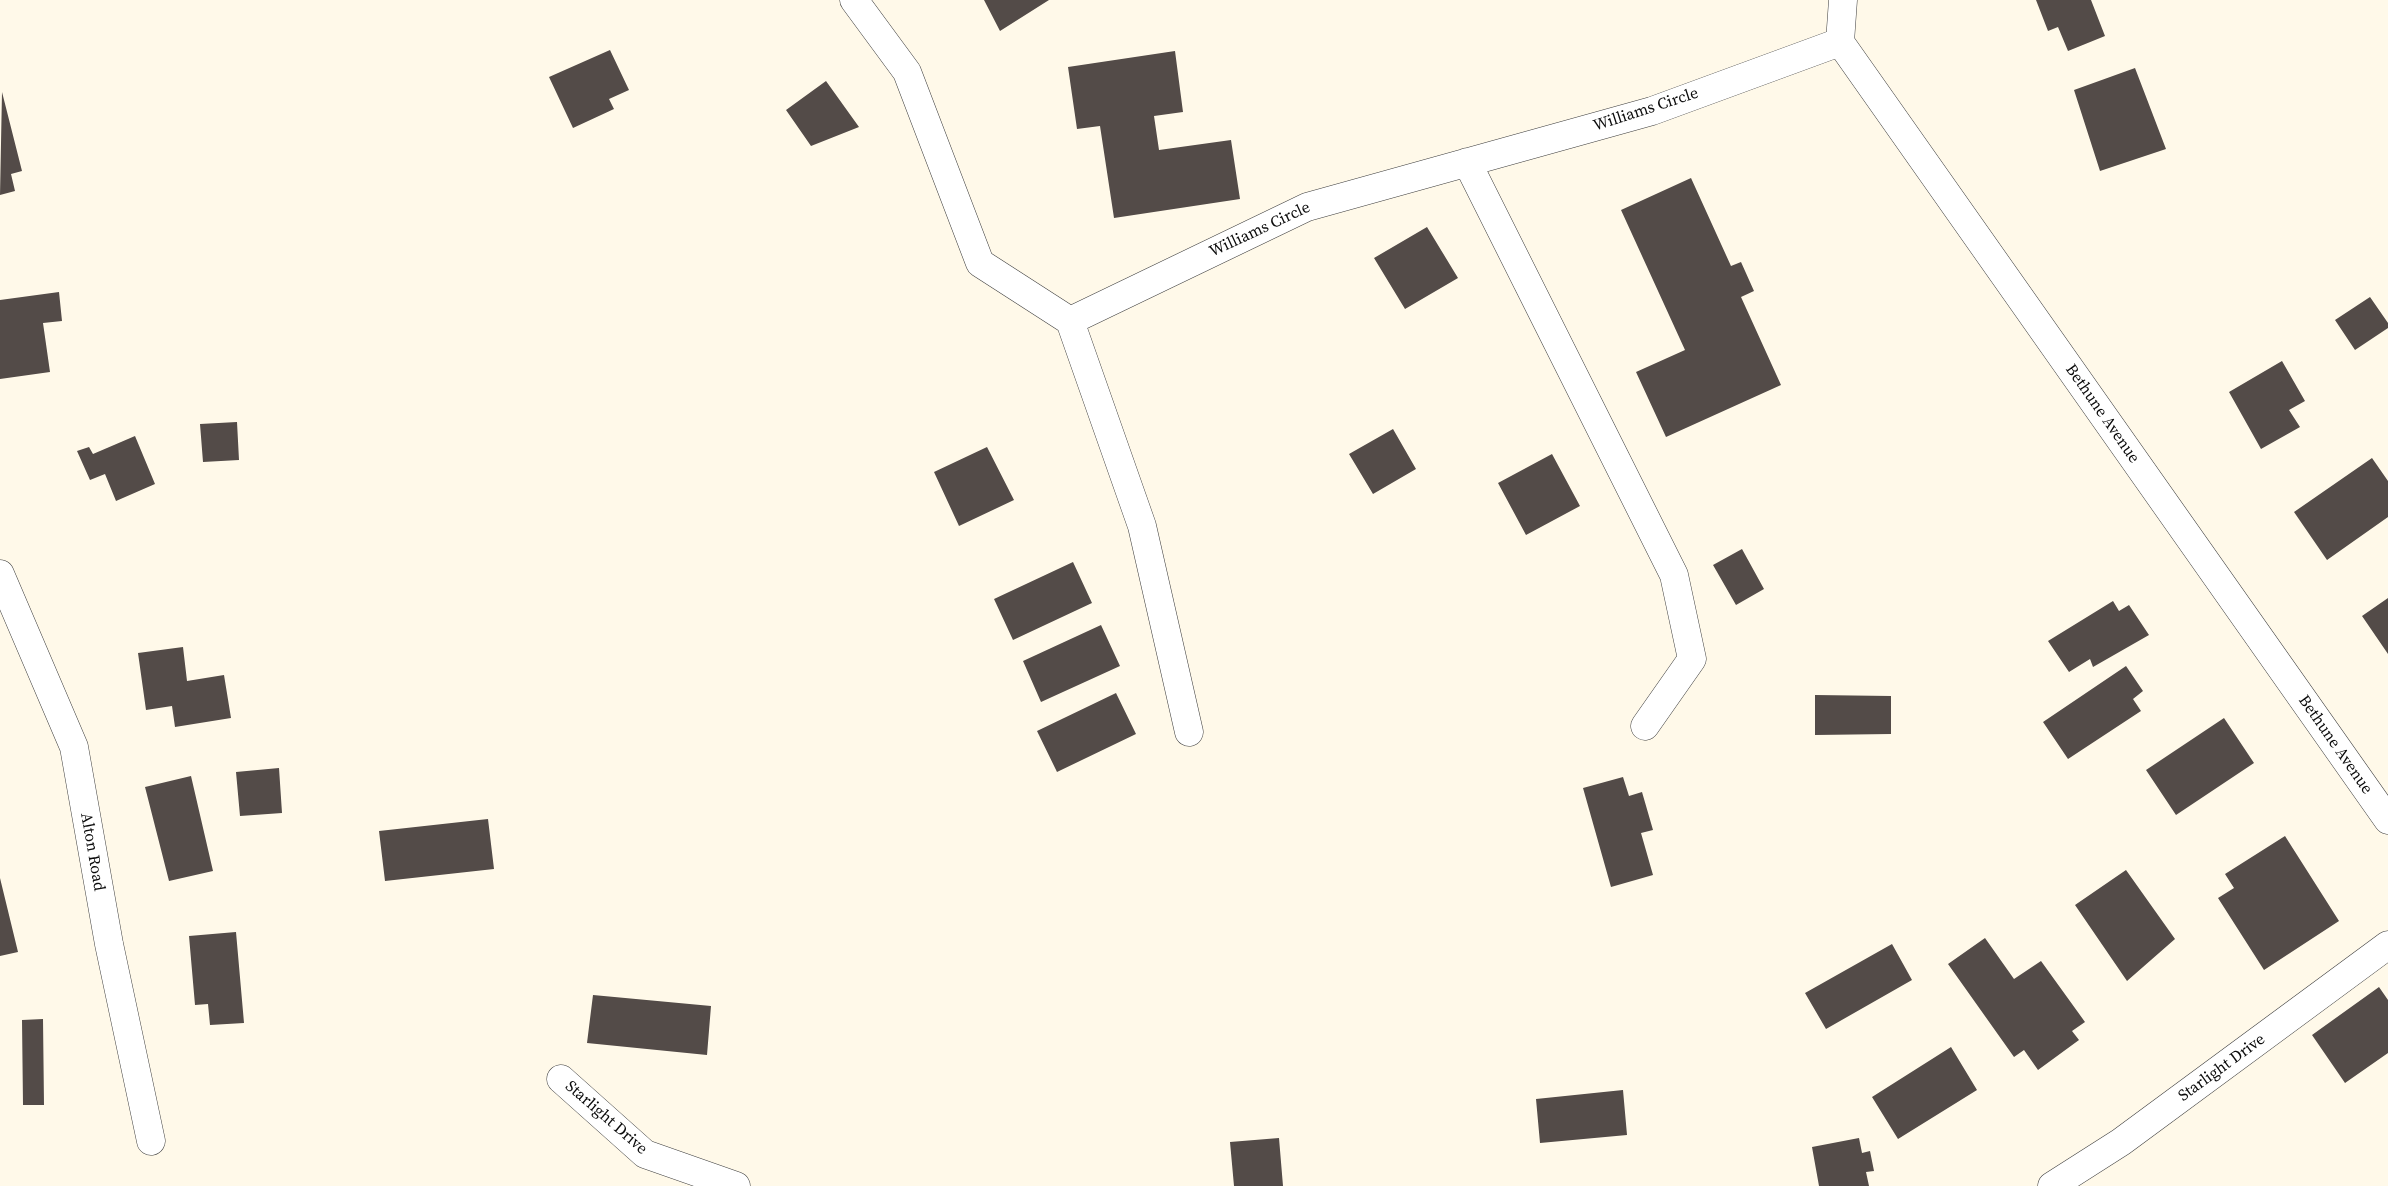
<!DOCTYPE html>
<html>
<head>
<meta charset="utf-8">
<style>
  body { margin:0 }
  canvas { display:block; background:#fff9e9 }
</style>
</head>
<body>
<canvas width="2388" height="1186"></canvas>
<script>
const c = document.querySelector('canvas').getContext('2d');
c.lineJoin = 'round';
function fill(path, color) { c.fillStyle = color; c.fill(path, 'evenodd'); }
function trace(path, color, width, dash) { c.strokeStyle = color; c.lineWidth = width; c.lineCap = dash ? 'butt' : 'round'; c.setLineDash(dash || []); c.stroke(path); }
function drawText(font, color, halo, rows, align = 'center') {
  c.font = font + ' "Source Serif 4",serif'; c.lineWidth = 5; c.setLineDash([]); c.textBaseline = 'middle'; c.strokeStyle = halo; c.fillStyle = color; for (const [text, x, y, turn = 0] of rows) {
    c.save(); c.translate(x, y); c.rotate((+turn || 0) * Math.PI / 180); c.textAlign = isNaN(turn) ? turn : align; if (halo) c.strokeText(text, 0, 0); c.fillText(text, 0, 0); c.restore();
  }
}
const building = new Path2D(`
  M984,0H1049L1000,31Z
  M2036,0H2091L2105,36L2068,51L2058,27L2048,31Z
  M610,50L629,90L609,99L614,109L573,128L549,77Z
  M1175,51L1183,112L1154,116L1159,150L1231,140L1240,199L1114,218L1100,126L1077,129L1068,67Z
  M2135,68L2166,149L2100,171L2074,90Z
  M826,81L859,127L811,146L786,110Z
  M2,92L22,171L11,174L15,191L0,195Z
  M1691,178L1731,266L1741,262L1754,291L1741,297L1781,385L1666,437L1636,372L1685,350L1621,210Z
  M1427,227L1458,278L1405,309L1374,258Z
  M59,292L62,321L43,323L50,372L0,379V300Z
  M2370,297L2388,323V328L2355,350L2335,320Z
  M2282,361L2305,401L2289,410L2300,427L2261,449L2229,392Z
  M237,422L239,460L203,462L200,424Z
  M1393,429L1416,469L1373,494L1349,454Z
  M135,436L155,484L116,501L105,474L90,480L77,451L89,447L93,454Z
  M987,447L1014,500L959,526L934,472Z
  M1552,454L1580,506L1526,535L1498,483Z
  M2372,458L2388,481V517L2327,560L2294,512Z
  M1742,549L1764,589L1736,605L1713,565Z
  M1073,562L1092,603L1013,640L994,599Z
  M2388,598V654L2362,616Z
  M2113,601L2119,611L2129,605L2149,635L2093,667L2090,659L2069,672L2048,641Z
  M1101,625L1120,666L1041,702L1023,661Z
  M183,647L187,681L224,675L231,718L175,727L172,706L146,710L138,653Z
  M2126,666L2143,691L2133,699L2141,711L2068,759L2043,722Z
  M1116,693L1136,734L1057,772L1037,731Z
  M1815,695L1891,696V734L1815,735Z
  M2224,718L2254,763L2176,815L2146,770Z
  M279,768L282,813L240,816L236,772Z
  M191,776L213,871L169,881L145,787Z
  M1623,777L1629,796L1642,792L1653,830L1641,833L1653,875L1611,887L1583,788Z
  M488,819L494,869L385,881L379,831Z
  M2285,836L2339,921L2264,970L2218,898L2234,888L2225,874Z
  M2126,870L2175,939L2127,981L2075,905Z
  M0,878L18,952L0,956Z
  M236,932L244,1023L210,1025L208,1004L195,1005L189,936Z
  M1985,938L2014,979L2041,961L2085,1022L2072,1031L2079,1040L2038,1070L2024,1050L2014,1057L1948,964Z
  M1892,944L1912,980L1826,1029L1805,993Z
  M2379,987L2388,1000V1053L2345,1083L2312,1035Z
  M593,995L711,1006L707,1055L587,1043Z
  M43,1019L44,1105H23L22,1020Z
  M1951,1047L1977,1090L1898,1139L1872,1097Z
  M1623,1090L1627,1135L1540,1143L1536,1099Z
  M1279,1138L1283,1186H1234L1230,1142Z
  M1859,1138L1862,1153L1870,1151L1874,1171L1866,1172L1869,1186H1819L1812,1147Z`);
const minor = new Path2D(`
  M854,0L907,72L980,263L1070,321L1307,207L1652,111L1840,42
  M1843,0L1840,42L2388,820
  M1467,162L1674,575L1692,659L1645,726
  M1070,321L1142,526L1189,732
  M0,574L74,747L109,944L151,1141
  M561,1079L645,1154L736,1186
  M2052,1186L2121,1142L2388,945`);
const streetNames = [
  ["Williams Circle",1646,110,-18],
  ["Williams Circle",1260,230,-25],
  ["Bethune Avenue",2102,414,55],
  ["Bethune Avenue",2335,745,55],
  ["Alton Road",92,852,80],
  ["Starlight Drive",2222,1068,-36],
  ["Starlight Drive",606,1118,41]
];
fill(building, '#534b48');
trace(minor, '#3e3e3e', 29);
trace(minor, '#fff', 28);
drawText('16px', '#0b0b0b', '#fff', streetNames);
</script>
</body>
</html>
